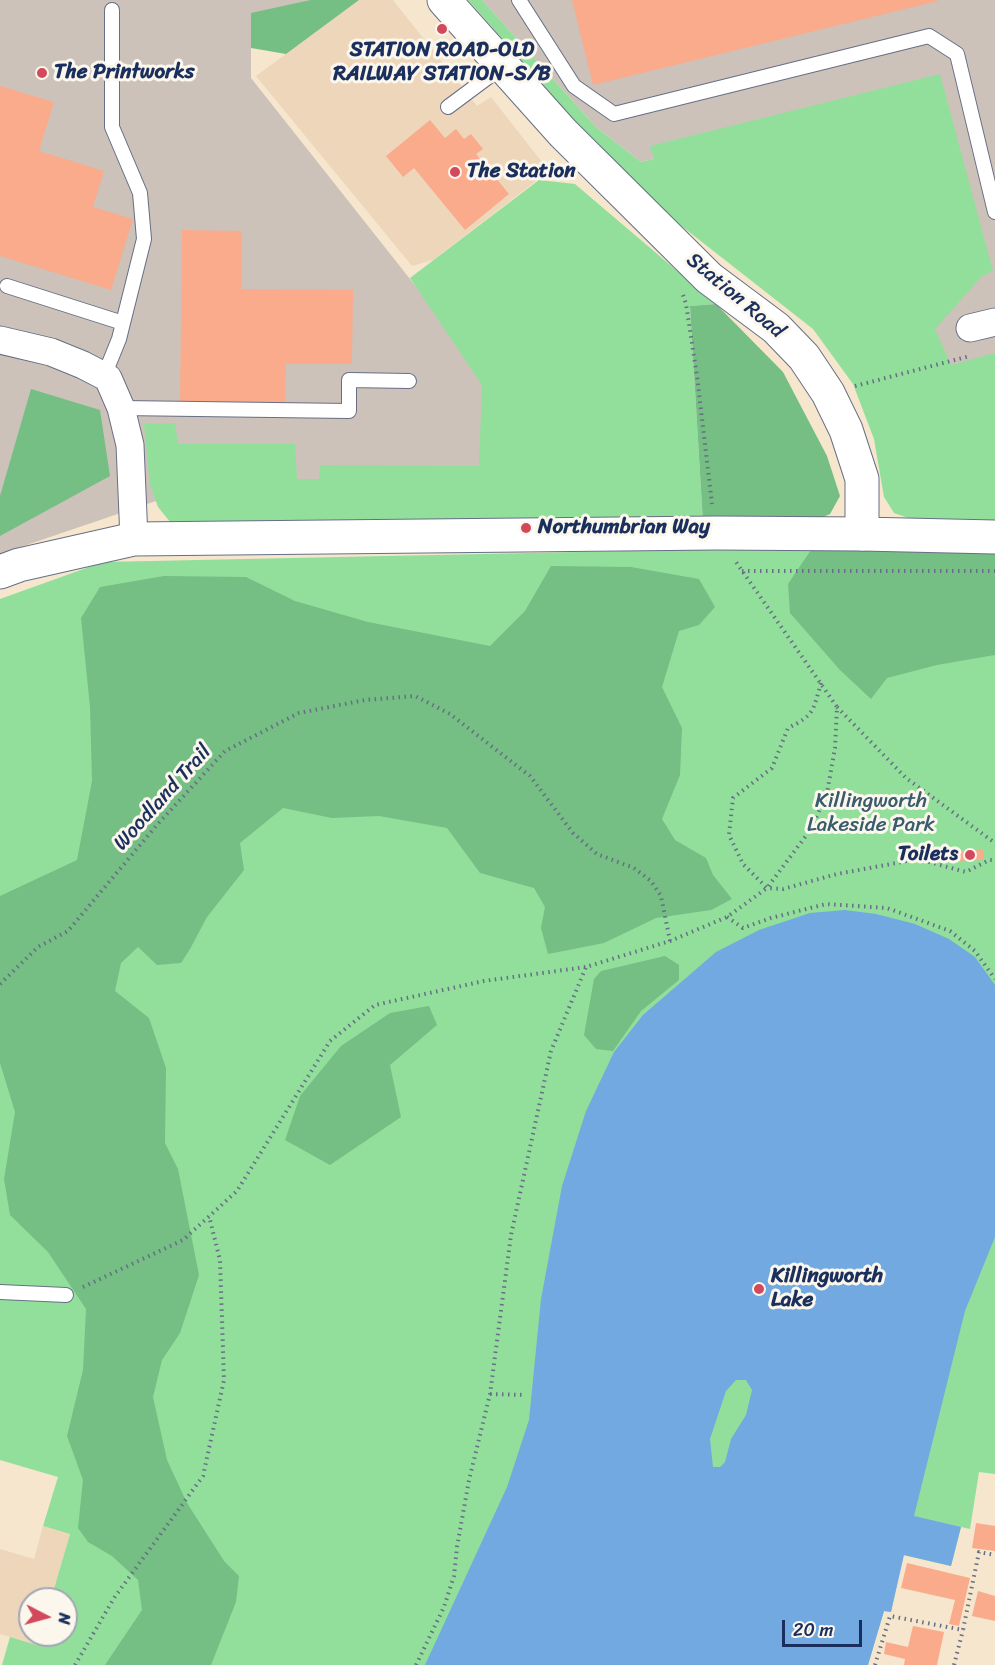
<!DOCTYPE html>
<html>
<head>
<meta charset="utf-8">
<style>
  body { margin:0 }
  #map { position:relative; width:995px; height:1665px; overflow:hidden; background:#f5e6cd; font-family:Sriracha,sans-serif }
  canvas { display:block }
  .north { position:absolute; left:18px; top:1587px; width:60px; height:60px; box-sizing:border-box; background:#fbf7ec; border:2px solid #a1a7b3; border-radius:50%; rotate:96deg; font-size:16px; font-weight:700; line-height:24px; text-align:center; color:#1b2f5e }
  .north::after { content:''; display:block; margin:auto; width:21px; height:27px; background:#d1495b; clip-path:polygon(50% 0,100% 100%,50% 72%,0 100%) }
  .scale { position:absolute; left:782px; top:1620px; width:80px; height:27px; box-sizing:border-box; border:3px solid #1b2f5e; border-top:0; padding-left:8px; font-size:18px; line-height:21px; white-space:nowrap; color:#1b2f5e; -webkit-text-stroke:4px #fbf7ec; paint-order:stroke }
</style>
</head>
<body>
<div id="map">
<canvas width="995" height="1665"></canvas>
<div class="north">N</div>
<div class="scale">20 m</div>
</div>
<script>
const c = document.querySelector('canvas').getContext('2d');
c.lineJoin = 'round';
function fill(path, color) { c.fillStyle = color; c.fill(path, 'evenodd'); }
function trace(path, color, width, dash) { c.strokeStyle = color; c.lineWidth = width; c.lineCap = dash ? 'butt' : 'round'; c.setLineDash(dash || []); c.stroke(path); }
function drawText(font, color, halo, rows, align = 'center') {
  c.font = font + ' Sriracha,sans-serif'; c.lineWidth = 6; c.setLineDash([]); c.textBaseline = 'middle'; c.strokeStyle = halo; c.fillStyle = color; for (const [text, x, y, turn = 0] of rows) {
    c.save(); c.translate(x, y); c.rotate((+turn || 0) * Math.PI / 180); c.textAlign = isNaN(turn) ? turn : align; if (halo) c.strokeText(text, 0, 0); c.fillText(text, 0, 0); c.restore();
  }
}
const built = new Path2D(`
  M359,0H393L477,106L491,97L549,171L433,260L412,266L256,76Z
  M43,1526L70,1534L51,1599H30V1635H40L38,1645L0,1634V1549L34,1559Z`);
const industrial = new Path2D(`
  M0,0H310L251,14V78L550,456V488L209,483L0,554Z
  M482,0H995V390L928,359L654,159L641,162L596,127Z`);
const green = new Path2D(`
  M468,0H482L596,127L641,162L654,159L650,146L940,74L993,271L982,276L935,329L951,365L995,353V521H917L894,513L884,497L874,439L853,384L813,329L656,206L591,140Z
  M539,180L575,184L716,304L690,306L703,523H171L158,507L150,485L144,424L175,423L178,444H295L297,479H319L320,465L479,466L482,385L410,278Z
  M813,547L995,550V1474L979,1472L970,1529L961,1527L951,1566L903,1555L891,1612L884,1611L868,1665H2L10,1637L37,1645L40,1635H66V1599H51L70,1534L43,1526L58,1477L0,1460V599L103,562Z`);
const forest = new Path2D(`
  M310,0H359L286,54L251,48V13Z
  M716,304L783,372L827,456L840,496L830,514L814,521L703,523L690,306Z
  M31,389L100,410L110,476L0,536V496Z
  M813,547L995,553V655L937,665L887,678L871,699L840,670L790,613L788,584Z
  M551,566L631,567L699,579L715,607L699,625L679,631L662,687L682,728L680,775L662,819L675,840L706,858L713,875L732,899L711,910L656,918L604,943L548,954L541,928L545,907L534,888L480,873L447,828L379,816L332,818L283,808L240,843L244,870L207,917L190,949L181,963L157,965L138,947L121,963L115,991L149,1018L166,1068L165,1143L178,1169L199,1275L180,1333L162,1360L153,1397L167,1460L187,1503L224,1561L239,1576L236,1602L211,1665H105L142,1610L138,1580L112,1556L88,1542L78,1528L83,1480L67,1436L83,1370L86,1309L48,1252L10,1215L4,1179L15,1112L0,1063V896L77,860L92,781L90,707L81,618L100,587L164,576L246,577L295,601L368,622L490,646L525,611Z
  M665,956L679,965V980L641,1011L613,1051L596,1049L584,1035L594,979L601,971Z
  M429,1006L437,1025L390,1065L401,1117L330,1165L285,1140L300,1096L341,1046L390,1013Z`);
const water = new Path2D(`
  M845,910L876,914L915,924L949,939L975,957L995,985V1237L965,1311L914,1516L961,1527L951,1566L904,1555L891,1612L884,1611L868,1665H425L507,1487L529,1420L541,1299L562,1186L586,1111L614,1052L643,1015L716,952L759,930L810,913ZM736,1380H746L752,1390L746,1415L731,1439L725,1462L720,1467H713L710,1439L726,1391Z`);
const building = new Path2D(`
  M572,0H938V1L593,85Z
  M0,86L54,102L39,151L104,171L93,207L133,219L111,290L0,256Z
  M430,120L445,138L456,129L464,139L471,134L483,149L476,154L509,194L465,230L414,168L403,177L386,156Z
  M182,230L242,231V289L353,290L352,364H286L285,404L180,403Z
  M983,850V860L958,861V851Z
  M976,1523L995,1526V1551L972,1548Z
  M907,1563L970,1578L959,1626L949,1624L955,1600L901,1588Z
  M978,1591L995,1596V1621L972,1616Z
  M913,1626L944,1632L937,1665H904L905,1659L884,1654L886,1642L908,1647Z`);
const path = new Path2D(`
  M683,295L686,304L697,376L712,504
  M855,386L970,356
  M742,571H995
  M821,683C813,710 815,715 788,728L772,768L733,798L729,835L743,864L767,888L783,889L837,874L918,859L966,872L989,860H995
  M837,707L906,778L995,843
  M727,917L743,928L771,918L826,904L887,908L950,931L975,951L995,979
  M0,984L38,947L68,931L156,826L225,751L299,713L365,700L415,696L450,714L530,776L573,833L597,854L634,868L651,881L661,896L670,941
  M83,1287L183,1240L237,1191L330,1041L375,1005L484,981L586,967
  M490,1394L526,1395
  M75,1665L114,1598L203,1476L224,1380L220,1260L209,1216
  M416,1665L444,1607L454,1576L457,1547L469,1480L490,1394L511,1235L551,1051L586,967L670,941L727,917L767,888L811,829L827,793L835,748L837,707L736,562
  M875,1665L890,1616L963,1630L979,1552L995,1555
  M954,1665L963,1630`);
const service = new Path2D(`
  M519,0L574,86L614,114L929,36L957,54L995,212
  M448,107L503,66
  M7,286L123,323
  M104,376L119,339L144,239L140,193L112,127V10
  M121,408L349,411V380L409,381
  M0,1292L66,1295`);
const minor = new Path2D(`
  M970,328L995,322
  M0,340L51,352L83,365L108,378L121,408L130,445L134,539`);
const tertiary = new Path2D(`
  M0,572L19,565L134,539L716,533L862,534`);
const secondary = new Path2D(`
  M444,0L563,133L709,278L776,328L804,357L828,393L846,430L862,479V534L995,537`);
const markers = [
  [442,29,6,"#d1495b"],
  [42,73,6,"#d1495b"],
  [455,172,6,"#d1495b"],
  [526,528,6,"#d1495b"],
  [970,855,6,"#d1495b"],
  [759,1289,6,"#d1495b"]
];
const poiNames = [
  ["STATION ROAD-OLD",442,51,"center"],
  ["RAILWAY STATION-S/B",442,75,"center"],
  ["The Printworks",54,73],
  ["The Station",467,172],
  ["Northumbrian Way",538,528],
  ["Toilets",958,855,"right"],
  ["Killingworth",771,1277],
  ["Lake",771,1301]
];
const streetNames = [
  ["Station Road",735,296,40],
  ["Woodland Trail",163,798,-48]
];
const parkNames = [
  ["Killingworth",871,802],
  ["Lakeside Park",871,826]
];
fill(built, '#eed6bb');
fill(industrial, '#ccc2b9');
fill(green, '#92df9c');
fill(forest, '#75be84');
fill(water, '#71a9e0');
fill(building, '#faab8c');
trace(service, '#676f85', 16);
trace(minor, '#676f85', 29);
trace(tertiary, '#676f85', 35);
trace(secondary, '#676f85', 35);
trace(path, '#676f85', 4, [1.5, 4.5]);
trace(service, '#fff', 14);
trace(minor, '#fff', 27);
trace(tertiary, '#fff', 33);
trace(secondary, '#fff', 33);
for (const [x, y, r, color] of markers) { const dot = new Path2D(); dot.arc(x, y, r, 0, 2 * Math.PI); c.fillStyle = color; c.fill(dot); trace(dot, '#fbf7ec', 2); }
drawText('bold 21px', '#1b2f5e', '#fbf7ec', poiNames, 'left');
drawText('21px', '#1b2f5e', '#fbf7ec', streetNames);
drawText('21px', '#395b6e', '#fbf7ec', parkNames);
</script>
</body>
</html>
